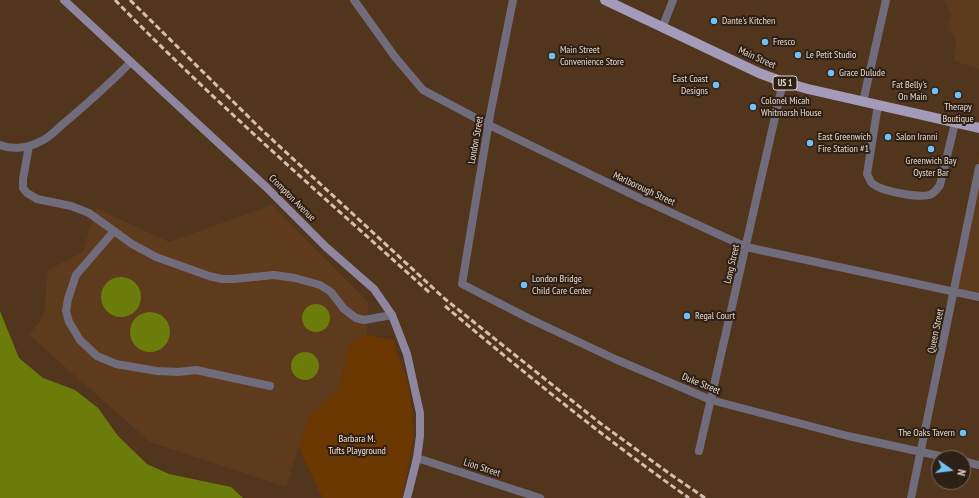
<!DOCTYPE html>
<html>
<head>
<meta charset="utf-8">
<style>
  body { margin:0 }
  #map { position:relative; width:979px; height:498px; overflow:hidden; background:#52351d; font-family:"PT Sans Narrow",sans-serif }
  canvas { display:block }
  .north { position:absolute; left:931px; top:450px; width:40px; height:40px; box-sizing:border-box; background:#2d2016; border:1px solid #77685d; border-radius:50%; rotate:104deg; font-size:11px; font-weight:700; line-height:16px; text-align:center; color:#e7d5c7 }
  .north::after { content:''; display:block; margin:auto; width:14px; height:18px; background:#72c1f5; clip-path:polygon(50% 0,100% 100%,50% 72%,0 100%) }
</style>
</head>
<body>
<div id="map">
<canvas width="979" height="498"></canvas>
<div class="north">N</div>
</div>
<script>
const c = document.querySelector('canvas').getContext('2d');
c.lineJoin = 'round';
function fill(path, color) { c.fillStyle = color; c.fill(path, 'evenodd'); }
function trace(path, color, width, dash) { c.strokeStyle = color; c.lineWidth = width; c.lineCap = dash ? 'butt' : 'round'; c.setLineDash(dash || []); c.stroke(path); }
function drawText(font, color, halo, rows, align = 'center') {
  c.font = font + ' "PT Sans Narrow",sans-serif'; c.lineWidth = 4; c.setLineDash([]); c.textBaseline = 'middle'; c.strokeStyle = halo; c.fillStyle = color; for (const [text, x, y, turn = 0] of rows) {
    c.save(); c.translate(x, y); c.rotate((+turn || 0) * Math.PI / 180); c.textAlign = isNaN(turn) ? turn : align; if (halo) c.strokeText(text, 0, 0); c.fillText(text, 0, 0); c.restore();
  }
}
const built = new Path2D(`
  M946,0H979V69L954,61L956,40L947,28L951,14L945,2Z
  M979,154V296L954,287Z
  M272,205L368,302L367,335L350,343L339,389L309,417L286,487L150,442L29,335L44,315L48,270L83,252L96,208L169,242Z`);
const green = new Path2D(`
  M367,335L393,340L409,387L414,435L402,498H323L317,487L299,447L309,417L339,389L350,343Z`);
const water = new Path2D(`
  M101 297a20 20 0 1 1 40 0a20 20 0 1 1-40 0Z
  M302 318a14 14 0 1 1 28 0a14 14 0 1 1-28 0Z
  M0,311L19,358L43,378L75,390L98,408L118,436L147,464L169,474L231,487L243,498H0Z
  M130 332a20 20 0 1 1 40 0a20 20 0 1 1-40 0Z
  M291 366a14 14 0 1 1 28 0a14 14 0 1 1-28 0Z`);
const lane = new Path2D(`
  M878,105L867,174C868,176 870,180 871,182C878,191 918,198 929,195C934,194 937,189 940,185L955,123
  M0,145C13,150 29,148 41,141C49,138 56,130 63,124C87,104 109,84 131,62
  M29,146L23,179V188L27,193L37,199L71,206L89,213L132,244L156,257L209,276L222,279H234L274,275L295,278L320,285L331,292L344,309L356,318L364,320L392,315
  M114,231L76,275L68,299L66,311L69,322L80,340L97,356L116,364L157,371L178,372L196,370L270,386`);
const street = new Path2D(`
  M354,0L395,57L423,90L489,125L635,196L746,247L979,297
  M513,0L490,115L462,284L530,319L615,359L711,400L848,436L949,458
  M663,26L673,0
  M863,102L886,0
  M699,451L783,82
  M417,458L540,498
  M963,461L979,465
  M911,498L979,168`);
const secondary = new Path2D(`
  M64,0L266,187L326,247L374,289L392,315L407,354L420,413V436L417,458L407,498`);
const primary = new Path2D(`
  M605,0L759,73L783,82L808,89L979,128`);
const rail = new Path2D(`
  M115,0C215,103 325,198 431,294
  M130,0L264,132L445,299L600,423L670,474L705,498
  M445,306C524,373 604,438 689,498`);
const markers = [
  [714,21,4,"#72c1f5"],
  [765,42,4,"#72c1f5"],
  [798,55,4,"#72c1f5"],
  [552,56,4,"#72c1f5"],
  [831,73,4,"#72c1f5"],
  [716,85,4,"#72c1f5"],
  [935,91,4,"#72c1f5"],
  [958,95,4,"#72c1f5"],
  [753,107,4,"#72c1f5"],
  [888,137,4,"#72c1f5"],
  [810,143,4,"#72c1f5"],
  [931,149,4,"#72c1f5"],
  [524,285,4,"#72c1f5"],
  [687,316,4,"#72c1f5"],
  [963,433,4,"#72c1f5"]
];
const shields = [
  [785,83,24]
];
const shieldNames = [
  ["US 1",785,83]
];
const poiNames = [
  ["Dante's Kitchen",722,21],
  ["Fresco",773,42],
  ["Main Street",560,50],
  ["Convenience Store",560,62],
  ["Le Petit Studio",806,55],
  ["Grace Dulude",839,73],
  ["East Coast",708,79,"right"],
  ["Designs",708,91,"right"],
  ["Fat Belly's",927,85,"right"],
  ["On Main",927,97,"right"],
  ["Colonel Micah",761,101],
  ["Whitmarsh House",761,113],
  ["Therapy",958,107,"center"],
  ["Boutique",958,119,"center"],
  ["East Greenwich",818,137],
  ["Fire Station #1",818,149],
  ["Salon Iranni",896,137],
  ["Greenwich Bay",931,161,"center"],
  ["Oyster Bar",931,173,"center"],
  ["London Bridge",532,279],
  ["Child Care Center",532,291],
  ["Regal Court",695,316],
  ["The Oaks Tavern",955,433,"right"]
];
const streetNames = [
  ["Main Street",757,58,24],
  ["London Street",476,140,-80],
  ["Marlborough Street",644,189,25],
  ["Crompton Avenue",292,198,45],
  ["Long Street",732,264,-77],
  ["Queen Street",936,331,-78],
  ["Duke Street",701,384,22],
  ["Lion Street",482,468,18]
];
const parkNames = [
  ["Barbara M.",357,439],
  ["Tufts Playground",357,451]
];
fill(built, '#5e3b1d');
fill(green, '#6b3801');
fill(water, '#6b7c0b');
trace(lane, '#716c7c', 8);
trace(street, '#716c7c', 8);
trace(secondary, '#8e869f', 8);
trace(primary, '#a49aba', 10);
trace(rail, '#d4c0b1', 3, [6, 3]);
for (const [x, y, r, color] of markers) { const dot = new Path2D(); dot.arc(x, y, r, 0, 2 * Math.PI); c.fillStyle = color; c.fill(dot); trace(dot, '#2d2016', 1.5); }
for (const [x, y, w] of shields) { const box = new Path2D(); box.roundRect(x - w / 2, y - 7, w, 14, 3); c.fillStyle = '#2d2016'; c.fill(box); trace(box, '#e7d5c7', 1); }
drawText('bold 9px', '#e7d5c7', null, shieldNames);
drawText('10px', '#e7d5c7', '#2d2016', poiNames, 'left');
drawText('10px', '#e7d5c7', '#2d2016', streetNames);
drawText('10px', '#f3dece', '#2d2016', parkNames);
</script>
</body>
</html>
